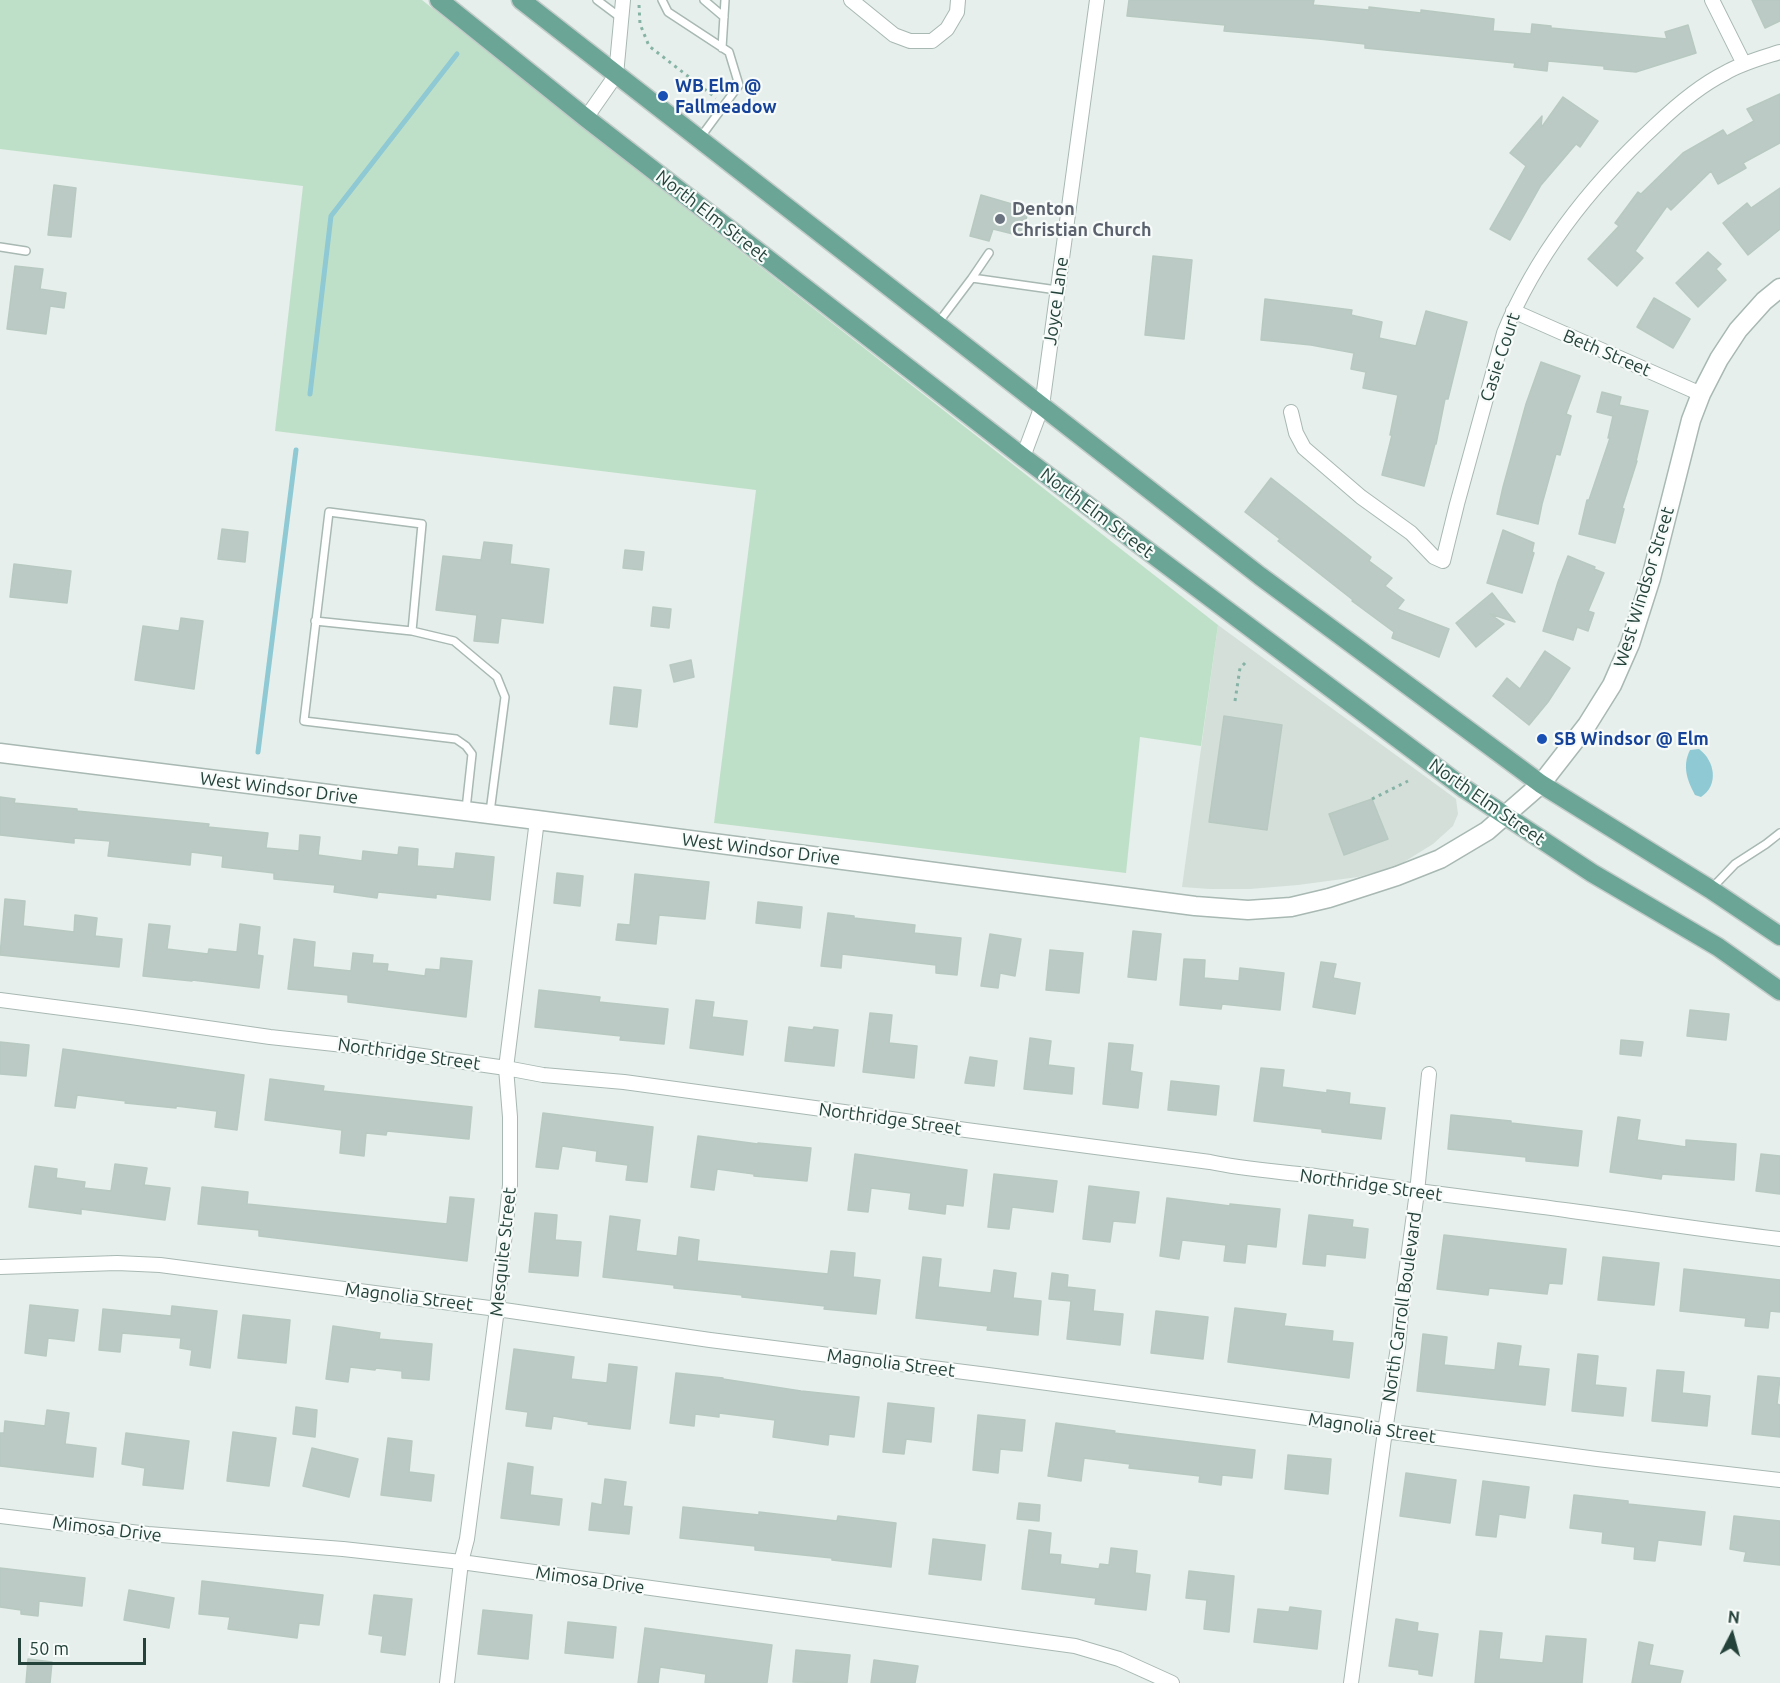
<!DOCTYPE html>
<html>
<head>
<meta charset="utf-8">
<style>
  body { margin:0 }
  #map { position:relative; width:1780px; height:1683px; overflow:hidden; background:#e6efeb; font-family:Ubuntu,sans-serif }
  canvas { display:block }
  .north { position:absolute; left:1702px; top:1605px; width:60px; height:60px; -webkit-text-stroke:4px #f7fbf9; paint-order:stroke; rotate:6deg; font-size:16px; font-weight:700; line-height:24px; text-align:center; color:#24423a }
  .north::after { content:''; display:block; margin:auto; width:21px; height:27px; background:#24423a; clip-path:polygon(50% 0,100% 100%,50% 72%,0 100%) }
  .scale { position:absolute; left:18px; top:1638px; width:128px; height:27px; box-sizing:border-box; border:3px solid #24423a; border-top:0; padding-left:8px; font-size:18px; line-height:21px; white-space:nowrap; color:#24423a; -webkit-text-stroke:4px #f7fbf9; paint-order:stroke }
</style>
</head>
<body>
<div id="map">
<canvas width="1780" height="1683"></canvas>
<div class="north">N</div>
<div class="scale">50 m</div>
</div>
<script>
const c = document.querySelector('canvas').getContext('2d');
c.lineJoin = 'round';
function fill(path, color) { c.fillStyle = color; c.fill(path, 'evenodd'); }
function trace(path, color, width, dash) { c.strokeStyle = color; c.lineWidth = width; c.lineCap = dash ? 'butt' : 'round'; c.setLineDash(dash || []); c.stroke(path); }
function drawText(font, color, halo, rows, align = 'center') {
  c.font = font + ' Ubuntu,sans-serif'; c.lineWidth = 4.5; c.setLineDash([]); c.textBaseline = 'middle'; c.strokeStyle = halo; c.fillStyle = color; for (const [text, x, y, turn = 0] of rows) {
    c.save(); c.translate(x, y); c.rotate((+turn || 0) * Math.PI / 180); c.textAlign = isNaN(turn) ? turn : align; if (halo) c.strokeText(text, 0, 0); c.fillText(text, 0, 0); c.restore();
  }
}
const built = new Path2D(`
  M1218,625L1456,799L1458,814L1453,826L1433,844L1396,867L1358,877L1298,885L1250,889H1210L1182,887Z`);
const green = new Path2D(`
  M0,0H422L615,153L1218,625L1201,746L1140,737L1126,873L714,823L756,490L275,431L303,186L0,149Z`);
const water = new Path2D(`
  M1699,749C1715,761 1719,785 1701,797L1695,795C1687,780 1682,766 1690,750Z`);
const stream = new Path2D(`
  M310,394L331,216L457,54
  M258,752L296,450`);
const building = new Path2D(`
  M1129,0H1314L1313,5L1369,10V7L1421,13V10L1494,19L1493,31L1531,34L1532,24L1551,26V28L1667,39L1665,32L1688,25L1696,53L1636,72L1604,69V66L1548,61L1547,71L1514,67L1515,63L1365,48V44L1319,39L1224,31L1225,25L1127,16Z
  M1752,0H1780V21L1765,28Z
  M1780,94V143L1743,163L1746,168L1718,184L1711,171L1671,210L1667,206L1635,251L1643,258L1617,286L1588,259L1619,226L1615,223L1638,192L1641,194L1683,153L1723,130L1727,136L1754,121L1747,109Z
  M1563,97L1598,121L1580,147L1576,144L1541,185L1510,240L1490,229L1526,166L1510,153L1542,116L1541,128Z
  M54,185L76,188L71,237L48,235Z
  M1780,188V229L1748,255L1723,223L1747,203L1751,208Z
  M981,195L1029,209L1021,236L993,229L989,241L970,236Z
  M1708,252L1721,264L1716,269L1726,280L1698,307L1676,283Z
  M1153,256L1192,260L1184,339L1145,335Z
  M15,266L43,269L40,289L66,293L64,308L50,306L46,334L7,329Z
  M1654,298L1690,319L1673,348L1637,327Z
  M1265,299L1352,310L1351,315L1382,322L1379,338L1416,346L1426,311L1467,322L1448,399H1445L1436,444H1435L1424,486L1382,475L1392,435H1390L1398,395L1363,388L1366,372L1351,369L1354,353L1311,345L1261,340Z
  M1541,362L1580,376L1566,414L1571,416L1560,455L1556,454L1542,504L1538,524L1497,514L1503,487L1526,404Z
  M1602,392L1621,397L1619,405L1648,411L1636,461H1637L1622,508L1624,509L1615,543L1579,534L1587,500H1589L1610,438H1608L1613,416L1597,412Z
  M1271,478L1371,557L1369,561L1392,578L1385,586L1404,600L1397,609L1449,629L1439,657L1392,638L1394,632L1352,601L1353,600L1278,541L1280,539L1245,512Z
  M222,529L248,532L245,562L218,559Z
  M1503,530L1534,543L1532,552L1534,553L1522,593L1487,583Z
  M484,542L512,545L510,564L549,569L543,623L501,618L498,643L474,641L477,615L436,610L443,556L481,560Z
  M625,550L644,552L642,570L623,568Z
  M1568,556L1595,567L1594,569L1604,573L1588,611L1594,613L1588,631L1577,627L1573,640L1543,631L1558,582Z
  M14,564L71,571L67,603L10,597Z
  M1492,593L1515,622L1490,614L1504,624L1476,647L1456,623Z
  M653,607L671,609L669,628L651,626Z
  M181,618L203,621L194,689L135,680L143,626L179,631Z
  M1545,651L1570,668L1548,702L1529,725L1493,696L1507,678L1520,689Z
  M691,660L694,677L674,682L670,665Z
  M614,687L641,690L637,727L610,724Z
  M1224,716L1282,725L1267,830L1209,822Z
  M0,797L15,799L14,803L77,809V811L209,824L208,827L268,833L266,848L299,851L300,835L320,837L318,855L362,861L363,851L398,855L399,847L418,849L417,866L454,869L456,853L494,857L490,900L436,894V898L378,892L377,898L334,892L335,885L274,879V873L222,867L223,856L191,852L190,865L108,856L110,841L74,838V843L0,835Z
  M1372,799L1388,839L1344,855L1329,814Z
  M557,873L583,876L580,906L554,903Z
  M635,874L709,882L705,919L659,915L656,944L616,940L618,924L630,925Z
  M5,899L25,901L23,926L74,932L75,915L97,918L95,936L122,939L119,967L0,955Z
  M758,902L802,907L800,928L756,923Z
  M828,913L854,916V918L915,925L914,933L961,938L957,975L936,973V965L842,954L841,968L821,966Z
  M149,924L170,926L167,949L208,954L209,949L237,952L240,924L260,927L257,955L263,956L259,988L192,980V981L143,976Z
  M1133,931L1161,934L1156,980L1128,977Z
  M990,934L1021,939L1015,976L1000,973L998,988L981,986Z
  M294,939L315,942L313,967L351,971L353,953L373,955L372,963L388,964L387,971L425,976L426,969L440,970L441,958L472,961L466,1017L348,1002V995L288,989Z
  M1050,950L1083,953L1079,993L1046,990Z
  M1184,959L1205,960L1204,978L1239,981L1240,968L1284,973L1280,1010L1222,1004L1221,1009L1180,1005Z
  M1321,962L1336,964L1333,978L1360,983L1355,1014L1313,1007Z
  M539,990L600,997L599,1002L668,1009L664,1044L620,1040L621,1036L535,1027Z
  M696,1000L714,1002L712,1017L747,1021L743,1055L690,1048Z
  M1690,1010L1729,1014L1726,1040L1687,1036Z
  M870,1013L892,1015L889,1043L917,1046L914,1078L863,1072Z
  M789,1027L813,1030L814,1027L838,1030L834,1066L785,1061Z
  M1030,1038L1051,1041L1048,1065L1074,1068L1072,1094L1024,1089Z
  M1621,1040L1643,1042L1641,1056L1620,1054Z
  M0,1042L29,1045L26,1076L0,1074Z
  M1109,1043L1133,1045L1130,1071L1142,1073L1138,1108L1103,1104Z
  M63,1049L244,1075L237,1130L215,1127L217,1111L176,1106V1108L125,1103L126,1101L77,1095L75,1108L55,1106Z
  M970,1057L997,1061L994,1086L965,1083Z
  M1261,1068L1284,1070L1282,1087L1327,1093V1090L1350,1093L1349,1104L1385,1108L1381,1139L1322,1132V1129L1254,1121Z
  M270,1079L324,1086L323,1091L472,1107L469,1139L387,1131L386,1135L366,1133L364,1156L340,1153L342,1130L265,1120Z
  M1171,1081L1219,1086L1216,1115L1168,1110Z
  M543,1113L653,1127L647,1182L626,1180L628,1165L596,1161L597,1151L562,1146L558,1169L536,1167Z
  M1451,1115L1511,1121V1123L1582,1131L1578,1166L1526,1161V1157L1448,1149Z
  M1618,1117L1640,1120L1637,1140L1686,1147V1140L1736,1144L1734,1180L1662,1174L1661,1179L1610,1172Z
  M698,1136L758,1144V1143L811,1148L807,1181L754,1176V1174L717,1169L714,1190L691,1187Z
  M855,1154L967,1170L963,1206L946,1204L945,1214L909,1209L911,1193L871,1188L868,1212L848,1210Z
  M1761,1154L1780,1156V1194L1756,1191Z
  M115,1164L147,1168L144,1185L170,1188L165,1220L81,1209V1214L29,1207L35,1166L57,1169L56,1178L85,1182L84,1188L111,1191Z
  M994,1174L1057,1181L1053,1212L1012,1207L1009,1229L988,1227Z
  M1089,1186L1139,1192L1135,1223L1113,1221L1110,1242L1083,1239Z
  M202,1187L248,1192L247,1204L447,1224L450,1197L474,1199L467,1261L259,1236V1230L198,1224Z
  M1167,1198L1230,1206V1204L1280,1209L1276,1247L1247,1244L1245,1263L1224,1261L1226,1245L1182,1240L1179,1259L1160,1256Z
  M535,1213L557,1215L555,1240L581,1242L578,1276L529,1272Z
  M1309,1215L1353,1220L1352,1227L1368,1229L1365,1258L1326,1254L1325,1266L1303,1264Z
  M610,1216L640,1220L636,1251L677,1256L679,1237L699,1240L697,1261L828,1274L831,1251L855,1253L853,1277L880,1280L876,1314L824,1309L825,1306L742,1297V1295L674,1288V1285L603,1277Z
  M1444,1235L1566,1249L1562,1284L1549,1283L1547,1294L1489,1288L1488,1295L1437,1289Z
  M923,1257L941,1259L938,1287L991,1293L994,1270L1016,1273L1013,1298L1041,1301L1038,1335L987,1330L988,1326L916,1318Z
  M1603,1257L1659,1263L1654,1305L1598,1300Z
  M1684,1269L1780,1280V1312L1770,1311L1768,1328L1745,1326L1746,1318L1680,1311Z
  M1052,1273L1068,1275L1067,1287L1095,1290L1093,1311L1123,1314L1120,1345L1067,1339L1071,1301L1049,1299Z
  M30,1305L78,1310L74,1341L48,1338L46,1356L25,1353Z
  M172,1306L217,1311L210,1368L190,1365L192,1350L180,1348L181,1338L122,1333L120,1352L99,1350L103,1309L171,1316Z
  M1235,1308L1286,1314L1284,1326L1333,1331L1332,1341L1353,1343L1349,1378L1228,1362Z
  M1156,1311L1208,1317L1203,1359L1151,1353Z
  M243,1315L290,1320L286,1363L238,1358Z
  M333,1326L380,1333L379,1339L432,1344L429,1380L402,1378V1371L376,1368L375,1370L350,1367L348,1382L326,1379Z
  M1423,1334L1447,1337L1444,1365L1495,1370L1498,1343L1521,1346L1518,1366L1549,1369L1545,1405L1417,1391Z
  M514,1349L574,1357L571,1379L607,1383L609,1364L637,1367L630,1429L588,1424L589,1422L553,1416L551,1429L526,1426L528,1412L506,1409Z
  M1578,1354L1598,1356L1595,1385L1626,1388L1623,1416L1572,1411Z
  M1657,1370L1684,1372L1682,1393L1710,1396L1707,1426L1652,1421Z
  M676,1373L723,1378V1379L801,1391L859,1397L854,1437L829,1434L828,1445L773,1437L775,1420L719,1413V1417L695,1414L694,1426L670,1423Z
  M1758,1376L1780,1378L1777,1404L1780,1405V1437L1752,1434Z
  M888,1403L934,1408L931,1442L906,1439L904,1454L883,1452Z
  M296,1407L317,1410L315,1437L293,1434Z
  M47,1410L69,1413L65,1444L96,1448L93,1477L0,1466V1433H4L5,1421L45,1426Z
  M978,1415L1025,1420L1022,1451L1000,1449L998,1473L973,1470Z
  M1056,1423L1115,1431L1114,1433L1255,1450L1252,1478L1222,1475L1221,1485L1199,1482L1200,1476L1129,1468L1130,1464L1084,1458L1081,1481L1048,1476Z
  M233,1432L276,1438L269,1486L227,1481Z
  M126,1433L189,1441L183,1489L143,1485L145,1468L122,1464Z
  M388,1438L412,1441L409,1472L434,1475L431,1501L381,1495Z
  M312,1448L358,1459L349,1497L303,1486Z
  M1288,1455L1331,1459L1328,1494L1285,1489Z
  M508,1463L533,1467L530,1495L562,1499L559,1525L501,1518Z
  M1406,1473L1456,1480L1450,1523L1400,1516Z
  M605,1479L626,1482L623,1506L632,1507L629,1534L589,1530L592,1503L602,1505Z
  M1483,1481L1529,1487L1525,1518L1499,1514L1496,1537L1476,1535Z
  M1574,1495L1628,1501V1504L1705,1512L1701,1545L1658,1540L1655,1561L1634,1559L1635,1547L1602,1543L1603,1532L1570,1528Z
  M1019,1503L1040,1505L1039,1521L1017,1519Z
  M683,1507L759,1515V1512L837,1521L838,1516L896,1523L891,1567L832,1560V1558L755,1550V1546L680,1538Z
  M1734,1516L1780,1521V1565L1744,1561L1746,1552L1730,1549Z
  M1029,1530L1051,1533L1049,1554L1061,1555L1060,1564L1099,1569L1100,1564L1109,1565L1111,1548L1137,1551L1135,1573L1150,1575L1146,1610L1095,1604L1096,1598L1022,1589Z
  M933,1539L985,1545L981,1580L929,1574Z
  M0,1568L85,1578L82,1606L39,1601L38,1616L21,1614V1610L0,1607Z
  M1189,1571L1234,1576L1229,1632L1204,1629L1207,1600L1186,1598Z
  M202,1581L323,1595L319,1625L299,1623L297,1638L228,1629L230,1617L199,1614Z
  M129,1590L174,1598L169,1628L124,1620Z
  M374,1595L412,1599L405,1655L381,1652L383,1636L369,1634Z
  M1290,1607L1321,1611L1317,1649L1254,1642L1258,1609L1289,1612Z
  M483,1610L532,1615L528,1659L478,1654Z
  M1396,1619L1418,1623L1417,1631L1438,1634L1432,1676L1419,1674V1670L1389,1666Z
  M568,1622L616,1627L613,1658L565,1653Z
  M645,1628L772,1645L767,1683H705L706,1674L660,1667L658,1683H638Z
  M1480,1631L1502,1633L1499,1659L1543,1663L1546,1636L1586,1639L1582,1683H1475Z
  M1639,1642L1653,1645L1649,1665L1683,1671L1680,1683H1632Z
  M796,1650L850,1655L847,1683L793,1682Z
  M28,1659L52,1662L50,1683H26Z
  M874,1660L918,1666L915,1683H871Z`);
const path = new Path2D(`
  M639,5L640,24L649,46L716,98
  M1235,701L1240,668L1248,660
  M1372,799L1408,781`);
const service = new Path2D(`
  M597,0L621,18
  M662,0L668,12L729,52L739,85L700,138
  M704,0L724,17
  M722,48L725,0
  M0,247L26,251
  M972,278L989,253
  M938,323L972,278L1057,290
  M315,621L412,631L454,641L497,677L505,697L490,812
  M412,631L422,524L329,512L304,721L456,739L466,746L472,754L466,809
  M1712,888L1735,864L1766,844L1780,833`);
const minor = new Path2D(`
  M851,0L894,35L910,41H932L947,29L957,12L958,0
  M1712,0L1744,64
  M586,118L616,75L623,0
  M1513,311L1701,394
  M1291,412L1296,433L1304,448L1361,497L1411,533L1434,557L1443,561L1457,504L1504,333C1537,253 1593,183 1656,125C1677,105 1699,86 1725,73C1742,63 1761,58 1780,52
  M1023,457L1042,406L1097,0
  M0,1000L131,1017L270,1037L353,1046L506,1068L543,1075L624,1082L844,1112L966,1130L1210,1162C1251,1171 1294,1172 1336,1179C1414,1192 1493,1200 1572,1211C1641,1220 1710,1231 1780,1239
  M0,1267L117,1263L160,1265L497,1309L710,1340L988,1375L1359,1425L1385,1431L1597,1459L1780,1480
  M0,1516L148,1534L343,1549L461,1562L1075,1646L1119,1659L1172,1683
  M447,1683L461,1562L467,1539L497,1309L510,1185V1117L506,1068L537,820
  M1351,1683L1385,1431L1398,1347L1402,1302L1417,1192L1429,1074`);
const tertiary = new Path2D(`
  M0,753L537,820L1195,906L1248,910L1291,907L1329,898L1397,876L1440,859L1487,831L1541,784L1587,725L1612,685L1630,644L1651,578L1691,420L1701,394L1719,359L1738,330L1764,301L1780,288`);
const primary = new Path2D(`
  M439,0L586,118L1023,457L1465,789L1592,873L1718,947L1780,991
  M521,0L1260,576L1541,784L1710,889L1780,936`);
const markers = [
  [663,96,6,"#1a4fb4"],
  [1000,219,6,"#6b7280"],
  [1542,739,6,"#1a4fb4"]
];
const transitNames = [
  ["WB Elm @",675,86],
  ["Fallmeadow",675,107],
  ["SB Windsor @ Elm",1554,739]
];
const worshipNames = [
  ["Denton",1012,209],
  ["Christian Church",1012,230]
];
const streetNames = [
  ["North Elm Street",712,216,38],
  ["Joyce Lane",1056,301,-82],
  ["Beth Street",1607,353,23],
  ["Casie Court",1500,357,-72],
  ["North Elm Street",1097,513,37],
  ["West Windsor Street",1644,587,-73],
  ["West Windsor Drive",279,788,7],
  ["North Elm Street",1487,802,35],
  ["West Windsor Drive",761,849,7],
  ["Northridge Street",409,1054,8],
  ["Northridge Street",890,1119,8],
  ["Northridge Street",1371,1185,8],
  ["Mesquite Street",503,1252,-84],
  ["Magnolia Street",409,1297,7],
  ["North Carroll Boulevard",1402,1307,-82],
  ["Magnolia Street",891,1363,7],
  ["Magnolia Street",1372,1428,8],
  ["Mimosa Drive",107,1529,7],
  ["Mimosa Drive",590,1580,8]
];
fill(built, '#d4dfda');
fill(green, '#bfe0c8');
fill(water, '#8ec9d4');
trace(stream, '#8ec9d4', 5);
fill(building, '#bbcac4');
trace(building, '#b8c9c2', 1.5);
trace(service, '#a8b8b2', 10);
trace(minor, '#a8b8b2', 16);
trace(tertiary, '#a8b8b2', 21);
trace(primary, '#c2cac8', 21);
trace(path, '#86b3a5', 3, [3, 4.5]);
trace(service, '#fff', 7);
trace(minor, '#fff', 14);
trace(tertiary, '#fff', 18);
trace(primary, '#6aa596', 18);
for (const [x, y, r, color] of markers) { const dot = new Path2D(); dot.arc(x, y, r, 0, 2 * Math.PI); c.fillStyle = color; c.fill(dot); trace(dot, '#f7fbf9', 2); }
drawText('bold 18px', '#164399', '#f7fbf9', transitNames, 'left');
drawText('bold 18px', '#5b616d', '#f7fbf9', worshipNames, 'left');
drawText('18px', '#24423a', '#f7fbf9', streetNames);
</script>
</body>
</html>
